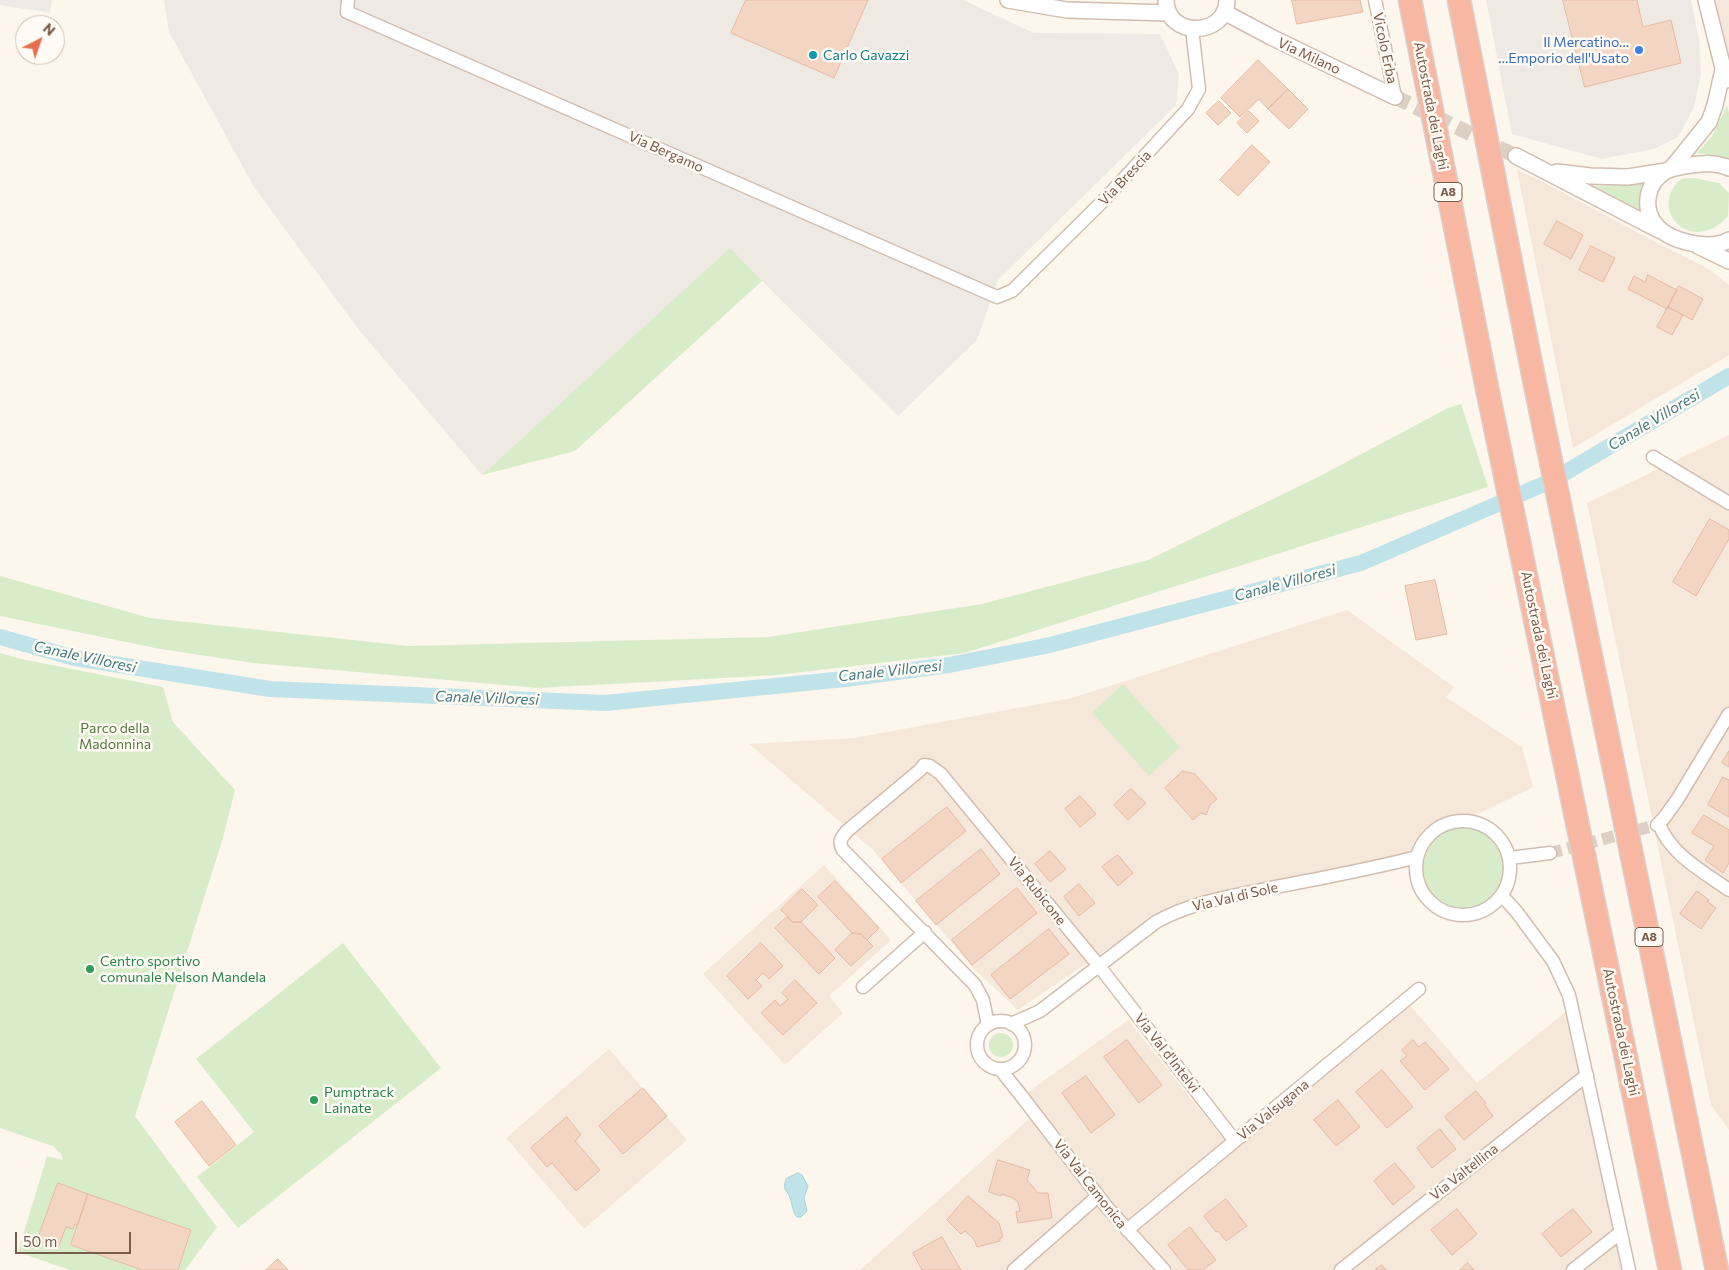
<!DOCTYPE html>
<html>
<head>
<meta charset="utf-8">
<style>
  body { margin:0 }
  #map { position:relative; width:1729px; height:1270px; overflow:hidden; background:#fdf6ec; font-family:Commissioner,sans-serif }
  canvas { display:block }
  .north { position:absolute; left:15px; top:15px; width:50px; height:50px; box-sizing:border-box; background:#fffaf3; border:1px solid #cabbb1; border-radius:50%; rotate:41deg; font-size:14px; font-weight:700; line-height:20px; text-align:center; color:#7a5c4d }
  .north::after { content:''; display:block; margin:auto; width:18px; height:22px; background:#e76f51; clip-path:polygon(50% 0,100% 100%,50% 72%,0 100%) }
  .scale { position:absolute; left:15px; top:1232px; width:116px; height:22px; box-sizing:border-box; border:2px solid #7a5c4d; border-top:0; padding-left:6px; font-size:15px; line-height:18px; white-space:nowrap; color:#7a5c4d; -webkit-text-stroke:4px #fffaf3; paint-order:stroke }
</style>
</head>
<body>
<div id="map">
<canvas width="1729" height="1270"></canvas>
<div class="north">N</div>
<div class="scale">50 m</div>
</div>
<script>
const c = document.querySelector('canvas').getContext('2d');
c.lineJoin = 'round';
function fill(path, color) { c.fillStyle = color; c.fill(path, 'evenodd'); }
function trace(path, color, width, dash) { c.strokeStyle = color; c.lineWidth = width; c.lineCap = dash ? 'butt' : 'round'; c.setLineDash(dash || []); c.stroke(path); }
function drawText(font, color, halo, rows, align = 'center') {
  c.font = font + ' Commissioner,sans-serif'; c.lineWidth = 5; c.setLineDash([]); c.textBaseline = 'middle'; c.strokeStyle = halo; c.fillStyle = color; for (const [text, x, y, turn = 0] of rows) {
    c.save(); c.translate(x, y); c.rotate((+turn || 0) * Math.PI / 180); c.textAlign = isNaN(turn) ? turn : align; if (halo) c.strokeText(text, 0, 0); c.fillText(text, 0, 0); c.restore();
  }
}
const residential = new Path2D(`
  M1711,0H1729V68Z
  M1517,170L1541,181L1665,247L1707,268L1729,285V355L1573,448Z
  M1729,435V1130L1711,1105L1587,503Z
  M1347,610L1454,687L1446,697L1522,747L1533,787L1470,818L1451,817L1436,823L1422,835L1414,848L1392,861L1207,897L1178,904L1157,915L1018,1010L973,968L872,849L749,744L854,738L1072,698Z
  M824,865L891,940L829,996L843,1013L785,1065L703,974Z
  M1407,1002L1477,1083L1578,1002L1630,1270H860L1039,1110L1027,1093L1128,1020L1233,1151Z
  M609,1049L687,1140L584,1229L506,1138Z`);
const industrial = new Path2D(`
  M0,0H52L50,13L0,5Z
  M164,0H963L1034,33L1160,34L1179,74L1176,105L998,280L977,340L898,416L730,249L482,475L359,330L254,187L169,32Z
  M1486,0H1691L1699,39L1701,74L1694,107L1678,137L1654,149L1602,159L1512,134Z`);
const green = new Path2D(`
  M1727,105L1729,113V160L1717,156L1697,153L1712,136Z
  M1694,178L1719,183L1729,193L1728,216C1722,223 1714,229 1705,231C1681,237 1660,213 1672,190C1674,186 1678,181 1682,179C1686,178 1690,178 1694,178Z
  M1646,181L1643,194L1642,211L1593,186L1626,185Z
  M730,248L762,281L575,451L482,475Z
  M1461,404L1488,487L965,653L777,675L538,688L254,663L160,649L0,616V576L150,618L408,646L768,637L982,604L1148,560L1322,475L1448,408Z
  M0,653L21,659L163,687L173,722L235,790L223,838L135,1116L217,1227L185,1270H70L18,1252L47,1156L63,1160L61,1154L53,1146L0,1128Z
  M1123,684L1180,747L1149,776L1092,713Z
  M1423 869a41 41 0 1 1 82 0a41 41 0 1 1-82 0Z
  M343,943L441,1068L238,1228L197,1177L254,1132L196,1059Z
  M989 1045a12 12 0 1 1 24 0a12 12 0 1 1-24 0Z`);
const water = new Path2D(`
  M798,1173L802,1175L808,1186L804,1198L807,1211L801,1217H797C792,1211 793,1206 790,1198C787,1189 782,1192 786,1179Z`);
const canal = new Path2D(`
  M0,637L75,658L270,689L605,703L845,679L949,665L1050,645L1361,563L1551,481L1729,376`);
const building = new Path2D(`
  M746,0H868L834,78L731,33Z
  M1292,0H1360L1363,12L1297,24Z
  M1563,0H1637L1643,27L1671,20L1681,63L1585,87Z
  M1258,60L1288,89L1268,109L1259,99L1240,117L1221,98Z
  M1288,89L1308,109L1289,129L1268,109Z
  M1219,101L1231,113L1218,125L1206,113Z
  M1249,111L1259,121L1247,133L1237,123Z
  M1252,145L1270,162L1238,196L1220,180Z
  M1557,221L1583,235L1571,259L1544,244Z
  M1591,246L1615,258L1603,282L1579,270Z
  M1648,275L1677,290L1667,309L1628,289L1634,276L1645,282Z
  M1679,286L1703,299L1692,320L1668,307Z
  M1668,307L1683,315L1672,335L1657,327Z
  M1710,519L1729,530V539L1696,596L1673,582Z
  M1435,580L1447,634L1416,640L1405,586Z
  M1729,751V767L1722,763Z
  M1183,771L1195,774L1217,799L1210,805L1206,815L1201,813L1193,820L1165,788Z
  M1723,777L1729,780V817L1708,805Z
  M1131,789L1146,803L1128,820L1114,805Z
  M1080,796L1096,814L1080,827L1065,809Z
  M947,807L966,831L901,883L882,859Z
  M1704,815L1729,830V863L1723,873L1705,860L1714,846L1692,833Z
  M981,849L1000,874L936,925L916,901Z
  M1050,851L1066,869L1050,882L1035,864Z
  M1118,855L1133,873L1118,886L1102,867Z
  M835,881L879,928L867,940L861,934L852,933L818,897Z
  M1079,884L1095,903L1079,916L1064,897Z
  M1017,888L1037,913L972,965L952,940Z
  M802,889L818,905L801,922H793L781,910Z
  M1697,891L1709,900L1707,901L1716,908L1701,929L1680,914Z
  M787,917L793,922H801L835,958L819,974L775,928Z
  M1049,929L1069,954L1010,999L991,975Z
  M852,933L861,934L873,946L851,966L835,950Z
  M761,943L783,966L769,979L763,973L756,980L762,986L748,999L727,976Z
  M795,980L817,1003L783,1035L761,1013L775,1000L780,1006L788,999L782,993Z
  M1127,1040L1162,1085L1139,1103L1104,1057Z
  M1413,1040L1419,1047L1425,1042L1449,1069L1425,1090L1400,1061L1407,1056L1402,1050Z
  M1382,1070L1413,1107L1387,1128L1356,1092Z
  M1086,1076L1115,1115L1091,1133L1062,1093Z
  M643,1088L667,1116L623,1154L599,1126Z
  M1476,1091L1486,1103L1484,1104L1493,1116L1464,1140L1445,1117Z
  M1338,1100L1360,1127L1336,1146L1314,1120Z
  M202,1101L236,1145L209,1166L175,1122Z
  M567,1117L581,1135L575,1141L600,1170L576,1191L552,1163L547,1167L531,1148Z
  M1440,1129L1456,1149L1432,1168L1417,1148Z
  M998,1160L1030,1170L1027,1180L1038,1193H1048L1052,1218L1018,1223L1016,1212L1020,1211L1018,1202L1013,1198L1002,1194L1001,1196L989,1192Z
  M1395,1163L1415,1187L1393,1205L1374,1181Z
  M58,1183L88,1194L78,1225L75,1224L73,1229L66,1227L58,1248L37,1241Z
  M88,1194L191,1230L178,1270H142L71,1245Z
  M968,1196L999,1223L1003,1237L1000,1238V1241L977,1247L974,1239L965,1231L961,1234L947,1220Z
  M1226,1199L1247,1226L1226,1241L1218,1231L1216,1232L1204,1216Z
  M1457,1209L1477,1234L1452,1255L1431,1230Z
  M1573,1209L1592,1232L1561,1257L1542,1234Z
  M1190,1227L1216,1260L1203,1270H1188L1168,1245Z
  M942,1237L961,1270H922L913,1253Z
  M278,1259L288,1270H266Z
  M1468,1263L1474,1270H1460Z
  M1382,1265L1386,1270H1375Z`);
const minorTunnel = new Path2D(`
  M1550,853L1657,825`);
const tertiaryTunnel = new Path2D(`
  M1395,97L1516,156`);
const minor = new Path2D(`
  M348,0L347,12L997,297L1012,291L1105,199L1188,109L1199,89L1192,29
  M1375,0L1395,97
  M1653,457L1729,503
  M1416 868a47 47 0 1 1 94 0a47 47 0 1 1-94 0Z
  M1659,823C1669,854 1704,872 1729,890
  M1657,825L1664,818L1677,800L1729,714
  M1510,858L1550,853
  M1502,896L1516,911L1553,961L1569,995L1629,1270
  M863,987L925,932
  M977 1045a24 24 0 1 1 48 0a24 24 0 1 1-48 0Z
  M1011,1024L1040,1011L1156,922C1190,903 1228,897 1266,889C1316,879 1367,870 1417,857
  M988,1025L983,1000L975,985L843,850C838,842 841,838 847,831L920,770L924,765L930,766L941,774L1099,966L1235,1141
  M1000,1069L1020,1094L1106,1206L1164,1270
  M1127,1230L1419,989
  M1014,1270L1098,1196
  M1341,1270L1587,1075
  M1573,1270L1621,1232`);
const tertiary = new Path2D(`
  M1008,0L1067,10L1169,13
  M1166,0C1166,38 1226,38 1227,0
  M1706,0L1726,80
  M1224,12L1271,37L1395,97
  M1516,156L1659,230
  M1729,168C1714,161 1700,164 1684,166C1678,167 1672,168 1666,171C1647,182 1642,207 1655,224C1669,242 1710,251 1729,240
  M1671,169L1709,122L1715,105L1723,70
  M1557,172L1590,176L1628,177L1666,171
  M1698,246L1729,261`);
const motorway = new Path2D(`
  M1410,0L1486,383L1670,1270
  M1459,0L1534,379L1717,1270`);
const markers = [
  [1639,50,5,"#3f7fe0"],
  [813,55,5,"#0f9aa8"],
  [90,969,5,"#2e9e5b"],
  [314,1100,5,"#2e9e5b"]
];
const shields = [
  [1448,192,28],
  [1649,937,28]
];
const shieldNames = [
  ["A8",1448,192],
  ["A8",1649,937]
];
const shopNames = [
  ["Il Mercatino...",1629,42],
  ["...Emporio dell'Usato",1629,58]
];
const streetNames = [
  ["Vicolo Erba",1385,48,78],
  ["Via Milano",1309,56,25],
  ["Autostrada dei Laghi",1431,106,79],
  ["Via Bergamo",666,152,24],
  ["Via Brescia",1125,178,-47],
  ["Autostrada dei Laghi",1539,635,78],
  ["Via Rubicone",1037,891,51],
  ["Via Val di Sole",1235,897,-13],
  ["Autostrada dei Laghi",1621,1032,78],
  ["Via Val d'Intelvi",1167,1053,52],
  ["Via Valsugana",1273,1110,-39],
  ["Via Valtellina",1464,1172,-38],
  ["Via Val Camonica",1090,1184,52]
];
const cultureNames = [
  ["Carlo Gavazzi",823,55]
];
const parkNames = [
  ["Parco della",115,728],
  ["Madonnina",115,744]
];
const leisureNames = [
  ["Centro sportivo",100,961],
  ["comunale Nelson Mandela",100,977],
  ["Pumptrack",324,1092],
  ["Lainate",324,1108]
];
const waterNames = [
  ["Canale Villoresi",1654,420,-31],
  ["Canale Villoresi",1285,583,-15],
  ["Canale Villoresi",85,657,12],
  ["Canale Villoresi",890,671,-6],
  ["Canale Villoresi",487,698,2]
];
fill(residential, '#f5e8da');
fill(industrial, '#efe9e4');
fill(green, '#d8ecc9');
fill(water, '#bfe3e8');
trace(water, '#a5d3da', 1);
trace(canal, '#bfe3e8', 16);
fill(building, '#f3d5c3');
trace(building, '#e6bba3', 1);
trace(minorTunnel, '#dcd0c4', 12, [12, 6]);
trace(tertiaryTunnel, '#dcd0c4', 15, [15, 8]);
trace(minor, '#d1beb0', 15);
trace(tertiary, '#d1beb0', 18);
trace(motorway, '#dad1cd', 25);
trace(minor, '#fff', 12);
trace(tertiary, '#fff', 15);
trace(motorway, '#f7b7a3', 22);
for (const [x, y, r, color] of markers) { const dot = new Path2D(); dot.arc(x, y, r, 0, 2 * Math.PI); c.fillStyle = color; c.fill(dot); trace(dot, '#fffaf3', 2); }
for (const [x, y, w] of shields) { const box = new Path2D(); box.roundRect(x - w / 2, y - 9.5, w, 19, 4); c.fillStyle = '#fffaf3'; c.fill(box); trace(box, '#7a5c4d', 1); }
drawText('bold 12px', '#7a5c4d', null, shieldNames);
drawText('14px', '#366cbe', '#fffaf3', shopNames, 'right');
drawText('14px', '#7a5c4d', '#fffaf3', streetNames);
drawText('14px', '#0d838f', '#fffaf3', cultureNames, 'left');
drawText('14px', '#537a41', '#fffaf3', parkNames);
drawText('14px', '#27864d', '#fffaf3', leisureNames, 'left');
drawText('italic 15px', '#437c86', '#fffaf3', waterNames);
</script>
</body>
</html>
